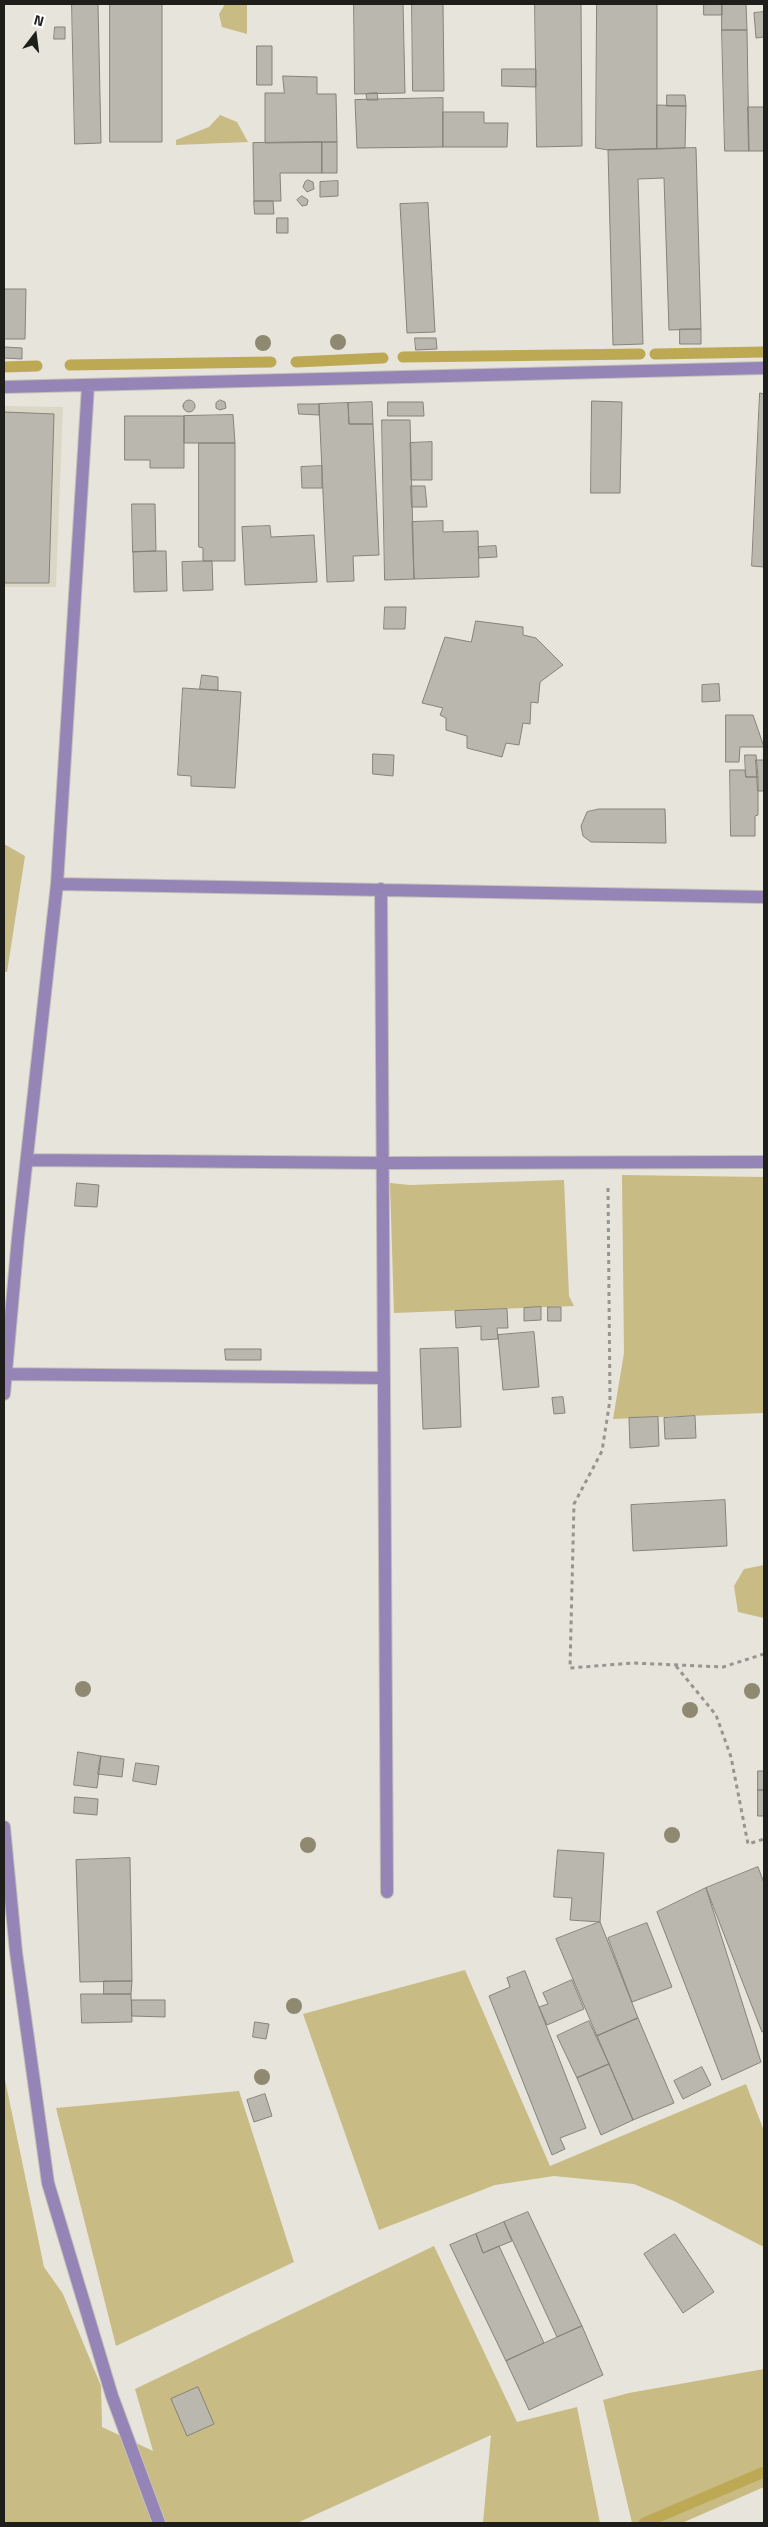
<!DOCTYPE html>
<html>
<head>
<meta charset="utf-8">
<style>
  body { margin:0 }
  #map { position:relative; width:768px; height:2527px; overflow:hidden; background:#e6e4db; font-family:"Titillium Web",sans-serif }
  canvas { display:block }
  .frame { position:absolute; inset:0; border:5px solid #1e1e1a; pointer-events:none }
  .north { position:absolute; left:10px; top:10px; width:50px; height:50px; -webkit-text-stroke:4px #fff; paint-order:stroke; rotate:15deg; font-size:14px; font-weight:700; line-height:20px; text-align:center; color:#1e1e1a }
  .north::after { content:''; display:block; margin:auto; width:18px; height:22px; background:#1e1e1a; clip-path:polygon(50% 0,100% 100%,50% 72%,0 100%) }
</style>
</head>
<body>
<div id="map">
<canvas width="768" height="2527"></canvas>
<div class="frame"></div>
<div class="north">N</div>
</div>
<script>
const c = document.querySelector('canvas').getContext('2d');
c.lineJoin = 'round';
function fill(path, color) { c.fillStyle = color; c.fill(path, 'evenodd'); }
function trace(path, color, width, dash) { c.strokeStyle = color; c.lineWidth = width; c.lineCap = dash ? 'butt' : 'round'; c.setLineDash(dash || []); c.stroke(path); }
const built = new Path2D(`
  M4,406L63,407L56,587H4Z`);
const green = new Path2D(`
  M225,4H247V34L222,27L219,14Z
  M220,115L237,122L248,142L176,145V140L209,127Z
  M4,844L25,856L7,972H4Z
  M622,1175L764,1177V1413L613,1419L624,1353Z
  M564,1180L569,1296L574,1306L394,1313L390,1183L410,1185Z
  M764,1565V1618L738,1612L734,1586L744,1569Z
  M465,1970L550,2166L746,2084L764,2131V2247L674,2201L634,2184L554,2176L495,2185L379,2230L303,2014Z
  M4,2075L44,2267L63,2294L101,2386L102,2427L153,2451L135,2389L434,2246L517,2422L577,2407L600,2523H483L491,2435L297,2523H4Z
  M239,2091L294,2262L116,2346L56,2108Z
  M764,2369V2487L682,2523H632L603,2400L629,2393Z`);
const stream = new Path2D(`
  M655,354L764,352
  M403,357L640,354
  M296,362L383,358
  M70,365L271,362
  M4,367L37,366
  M644,2523L764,2472`);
const building = new Path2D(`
  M72,4H98L101,143L75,144Z
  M110,4H162V142H110Z
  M354,4H403L405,93L355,94Z
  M412,4H443L444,91H413Z
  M535,4H581L582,146L537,147Z
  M597,4H657V149L608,150L596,148Z
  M704,4H722V15H704Z
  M722,4H746L747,30H722Z
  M764,12V37L756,38L754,13Z
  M55,27H65V39H54Z
  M722,30H747L749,151H725Z
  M257,46H272V85H257Z
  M502,69H536V87L502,86Z
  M283,76L317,77V94H336L337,142L265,143V93H284Z
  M377,93L378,100H367L366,94Z
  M667,95H685L686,106H667Z
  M443,98V147L357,148L355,100Z
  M657,105L686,106L685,148L657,149Z
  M748,107H764V151H749Z
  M443,112H484V123H508L507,147H443Z
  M322,142H337V173H322Z
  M322,142V173H280L281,201H254L253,143Z
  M696,148L701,329L669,330L664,178L638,179L643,344L613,345L608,150Z
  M308,180L313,182L314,189L307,192L303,187L305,182Z
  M338,181V196L320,197V182Z
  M302,196L308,200L307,205L302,206L297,200Z
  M254,201H273L274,214H255Z
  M428,203L435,332L407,333L400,204Z
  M277,218H288V233H277Z
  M4,289H26L25,339H4Z
  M680,329H701V344H680Z
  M415,338H436L437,349L416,350Z
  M5,347L22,348V359L4,358Z
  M760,393L764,394V567L752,566Z
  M220,400L225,402L226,408L220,410L216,408V403Z
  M183 406a6 6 0 1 1 12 0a6 6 0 1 1-12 0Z
  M592,401L622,402L620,493H591Z
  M372,402L373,424H349L348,403Z
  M388,402H423L424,416H388Z
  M348,403L349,424H373L379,555L353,556L354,581L327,582L319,404Z
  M298,404H319V415L299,414Z
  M4,412L54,414L49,583H4Z
  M233,415L235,443H184V416Z
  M125,416H184V468H150V460H125Z
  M382,420H410L414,579L385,580Z
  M432,442V480H411L410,443Z
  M199,443H235V561H203V548L199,547Z
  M322,466V488H302L301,467Z
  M411,486H425L427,507H412Z
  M132,504H155L156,551L133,552Z
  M443,521V532L478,531L479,577L414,579L412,522Z
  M270,526L271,537L314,535L317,582L245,585L242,527Z
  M496,546L497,557L479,558L478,547Z
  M156,551H166L167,591L134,592L133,552Z
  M203,561H212L213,590L183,591L182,562Z
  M385,607H406L405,629H384Z
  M476,621L523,627V635L536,638L563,665L540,682L538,703L531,702L530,724L523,723L519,745L506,743L502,757L467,748V736L446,730V718L440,715L443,708L422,703L445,637L471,642Z
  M202,675L218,677V690L200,689Z
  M719,684L720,701L702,702V685Z
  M183,688L241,692L235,788L191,786V776L178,775Z
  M726,715H753L764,747H740L739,762H726Z
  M373,754L394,755L393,776L373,774Z
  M745,755H756L758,777H746Z
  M756,760H764V791H758Z
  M730,770H745L746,777H758V815L755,816V836H731Z
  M599,809H665L666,843L591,842L583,836L581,826L587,812Z
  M77,1183L99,1185L97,1207L75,1206Z
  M541,1307V1320L524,1321V1308Z
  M548,1307H561V1321H548Z
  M507,1309L508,1328H497L498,1339L481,1340V1326L456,1328L455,1311Z
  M534,1332L539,1387L503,1390L498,1335Z
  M458,1348L461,1427L423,1429L420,1349Z
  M225,1349H261V1360H226Z
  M563,1397L565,1413L554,1414L552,1398Z
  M695,1416L696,1438L665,1439L664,1418Z
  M658,1417L659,1446L630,1448L629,1418Z
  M725,1500L727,1546L633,1551L631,1505Z
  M78,1752L101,1756L97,1788L74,1785Z
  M101,1756L124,1759L122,1777L98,1774Z
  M136,1763L159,1766L156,1785L133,1781Z
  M758,1771H764V1790H758Z
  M758,1790H764V1816H758Z
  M75,1797L98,1799L97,1815L74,1813Z
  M558,1850L604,1853L600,1922L570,1920L572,1898L554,1897Z
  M130,1858L132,1981L80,1982L76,1860Z
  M758,1867L764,1883V2031L762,2032L706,1888Z
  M706,1888L761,2062L722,2080L657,1912Z
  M600,1922L638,2018L597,2036L556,1939Z
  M647,1923L672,1987L632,2002L608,1938Z
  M525,1971L586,2128L560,2138L565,2149L552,2155L489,1996L510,1987L507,1978Z
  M572,1980L584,2009L547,2025L539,2007L548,2004L543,1993Z
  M104,1981H132L131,1994H104Z
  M81,1994H131L132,2022L82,2023Z
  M132,2000H165V2017L132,2016Z
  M638,2018L674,2103L633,2120L597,2036Z
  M589,2021L609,2064L577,2078L557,2036Z
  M255,2022L269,2024L266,2039L253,2037Z
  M609,2064L633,2120L601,2135L577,2078Z
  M702,2067L711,2085L683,2099L674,2081Z
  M265,2094L272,2116L254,2122L247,2100Z
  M528,2212L582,2326L557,2337L504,2222Z
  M504,2222L512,2241L483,2253L476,2234Z
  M476,2234L483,2253L499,2246L544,2343L506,2361L450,2245Z
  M675,2234L714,2292L683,2313L644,2254Z
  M582,2326L603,2375L529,2410L506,2361Z
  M198,2387L214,2424L187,2436L171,2399Z`);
const path = new Path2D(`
  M608,1188L610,1400L602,1451L574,1504L570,1668L633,1663L723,1667L764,1654
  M676,1666L716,1715L731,1757L748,1844L764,1839`);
const street = new Path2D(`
  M4,387L764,368
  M57,884L764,897
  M381,889L387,1892
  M27,1160L382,1163L764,1162
  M6,1374L384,1378
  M4,1394L18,1238L57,884L88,386
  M4,1827L16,1952L48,2183L112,2396L159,2523`);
const trees = [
  [338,342],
  [263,343],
  [83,1689],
  [752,1691],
  [690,1710],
  [672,1835],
  [308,1845],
  [294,2006],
  [262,2077]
];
fill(built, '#dbd7c7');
fill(green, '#c8bb84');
trace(stream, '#bda954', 11);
fill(building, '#b9b7ae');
trace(building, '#85837a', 1);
trace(street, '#c2c0b8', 14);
trace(path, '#96958e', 3, [4, 4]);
trace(street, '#9584b6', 12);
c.fillStyle = '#8f8971';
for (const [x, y] of trees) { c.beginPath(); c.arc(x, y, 8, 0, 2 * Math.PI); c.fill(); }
</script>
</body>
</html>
